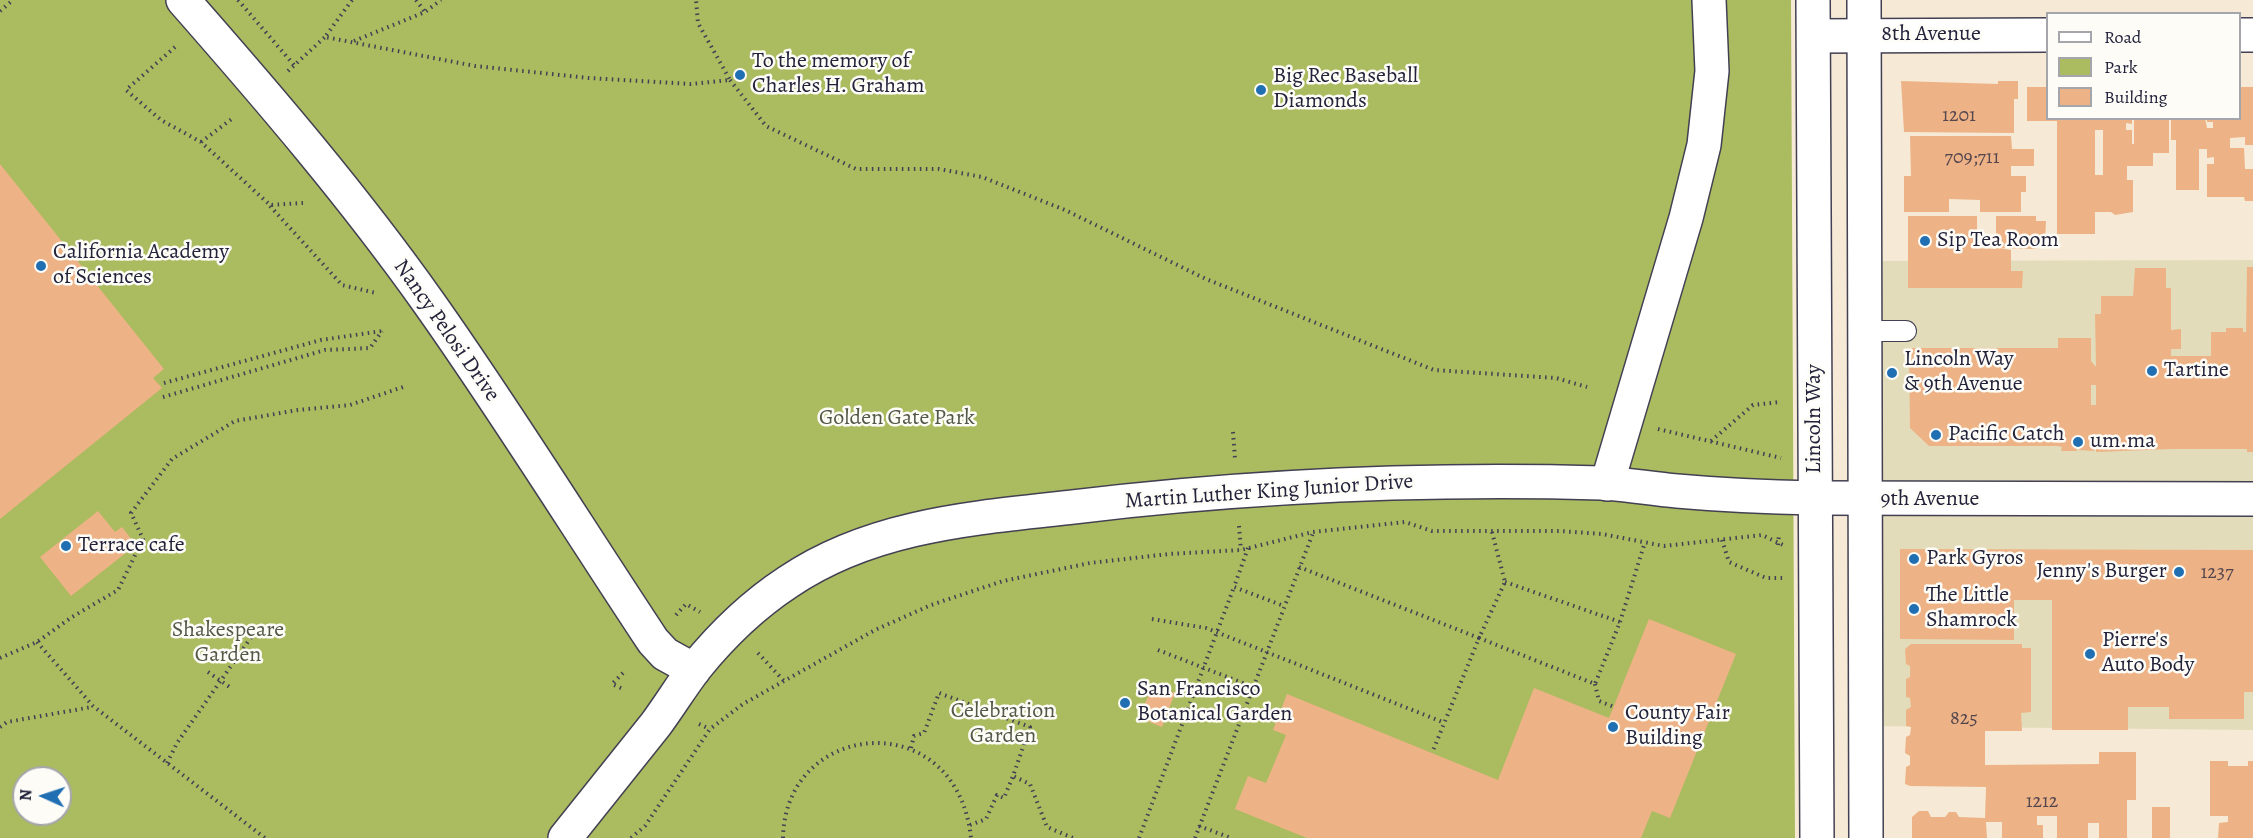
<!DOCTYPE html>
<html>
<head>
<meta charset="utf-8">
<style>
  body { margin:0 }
  #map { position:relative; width:2253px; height:838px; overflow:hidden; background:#f6ead6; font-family:Alegreya,serif }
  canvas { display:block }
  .legend { position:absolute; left:2046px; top:12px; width:195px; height:108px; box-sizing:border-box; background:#fdfcf7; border:2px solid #a5a5ac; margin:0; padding:8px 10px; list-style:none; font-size:18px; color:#22223b }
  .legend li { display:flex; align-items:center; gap:12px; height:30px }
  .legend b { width:30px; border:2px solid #a5a5ac }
  .north { position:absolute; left:12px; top:766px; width:60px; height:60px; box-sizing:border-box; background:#fdfcf7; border:2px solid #a5a5ac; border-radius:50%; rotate:273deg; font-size:16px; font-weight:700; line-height:24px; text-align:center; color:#22223b }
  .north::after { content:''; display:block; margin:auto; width:21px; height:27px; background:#1f6fb2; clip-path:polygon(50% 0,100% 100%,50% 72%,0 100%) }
</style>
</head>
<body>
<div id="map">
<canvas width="2253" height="838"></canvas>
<ul class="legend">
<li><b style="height:8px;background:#fff"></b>Road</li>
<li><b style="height:16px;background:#abbb5f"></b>Park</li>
<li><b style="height:16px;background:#edb386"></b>Building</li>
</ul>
<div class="north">N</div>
</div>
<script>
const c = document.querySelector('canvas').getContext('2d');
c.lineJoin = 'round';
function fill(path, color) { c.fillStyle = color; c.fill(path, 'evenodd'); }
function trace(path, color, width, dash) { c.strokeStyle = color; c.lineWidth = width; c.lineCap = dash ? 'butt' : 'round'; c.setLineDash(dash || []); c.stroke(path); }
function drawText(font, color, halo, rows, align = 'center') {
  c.font = font + ' Alegreya,serif'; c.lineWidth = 5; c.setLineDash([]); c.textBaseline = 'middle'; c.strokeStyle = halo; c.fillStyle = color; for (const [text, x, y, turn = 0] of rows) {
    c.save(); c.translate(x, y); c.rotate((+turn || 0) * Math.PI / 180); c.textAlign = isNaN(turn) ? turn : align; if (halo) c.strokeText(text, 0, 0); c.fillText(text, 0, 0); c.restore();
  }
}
const built = new Path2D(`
  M2253,260V730L1865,726L1864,261Z`);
const green = new Path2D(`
  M0,0H1791L1795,838H0ZM24,778H60V814H24Z`);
const building = new Path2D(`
  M1901,81L1998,84V81H2018V99H2014V133L1904,132Z
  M2027,87H2048V118H2132V124L2126,123V130H2132V144H2134V118H2169V153H2153V166H2127V180H2133V212L2115,215L2111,212H2095V234H2057V121H2027ZM2095,130H2103V175H2095Z
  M2240,87H2253V145H2245V137L2230,138V148H2244L2245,169H2253V201H2245L2244,197H2207V164H2214V157L2207,158V149H2199V190H2176V140H2171V118H2205L2207,128H2213V122H2207V118H2240Z
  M1910,136H2011L2012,149H2034V166H2011V176H2026V192H2021V212H1980V200L1949,199V212H1904V176H1911Z
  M0,164L164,369L153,378L162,388L0,519Z
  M1908,216H1977V239L1973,238V248L1996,249V216H2036V221H2046L2045,244L2036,245V249L1999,248L2011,250V271H2023L2022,288H1908Z
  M2247,267H2253V452H2247V449H2171L2096,452V447L2094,451L2079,450L2080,447H2076L2077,451H2061L2062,447L2058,446H1929L1910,428L1909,348H2058V338H2091V361L2096,367L2095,314H2101V296H2133L2135,268H2166V288H2171V330L2181,329V349H2171V356H2211V332H2226V328H2243V332H2246ZM2091,385H2096V405H2091Z
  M98,511L115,532L122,527L136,545L71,596L40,557Z
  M1900,549L2253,550V692H2244V719H2169V707H2128V730H2052V600H2014V640L1900,639Z
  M1649,619L1736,654L1670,818L1652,811L1641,838H1307L1235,809L1248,776L1266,783L1286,735L1273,730L1287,694L1498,780L1534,688L1609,718Z
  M1911,644H2022V648H2031V712L2021,713L2022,731H1985V765L2099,764V752H2136V800H2127V838H2099V823H2088V838H2057V816H2037V825H2043V838H2002V822H1986L1987,838H1912V817L1919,811H1928L1931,817H1945L1949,812H1956L1959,817L1985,818L1986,787L1910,786L1905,784L1906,767L1910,765V756L1905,753L1906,737L1910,735L1911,727L1906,726V710L1911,707L1910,698L1906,697V679L1910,677V666L1906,664L1905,649Z
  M1153,684L1175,693L1162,727L1139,718Z
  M2210,761H2228V766H2248V761H2253V838H2218L2219,823L2228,822V816H2210Z
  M2152,807H2170V838H2152Z`);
const path = new Path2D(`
  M238,0L294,65
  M352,0L325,37L475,66L589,78L691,84L730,80L698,23L696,0
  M416,0L425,12
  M0,11L13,0
  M354,41L425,12L441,0
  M175,47L126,90L161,120L201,142L270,205L303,203
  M288,71L325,37
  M730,80L766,126L856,169H939L982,177L1065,210L1206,279L1434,370L1556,378L1587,387
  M201,142L233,118
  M270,206L342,285L376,293
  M164,383L321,340L382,331
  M163,397L325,350L370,348L382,331
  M1658,429L1781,458
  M1233,432L1235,459
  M1711,441L1753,405L1780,402
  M1239,526L1241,550
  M1492,532L1505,582
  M1722,540L1729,562L1766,578H1783
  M1778,545L1779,535
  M1248,548L1234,587L1284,606
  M1299,567L1479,638L1432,753
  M1505,582L1620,622L1595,684L1479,638Z
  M676,615L686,604L700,612
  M1152,619L1206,628L1445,723
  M1620,622L1645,542
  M37,642L93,706L265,838
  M1158,650L1253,687
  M758,653L784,681
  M0,658L37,642L72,617L118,590L143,539L131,513L172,459L235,421L298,410L350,405L403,387
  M208,672L231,688
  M623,673L612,684L625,690
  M1595,684L1599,701L1614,707
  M699,724L710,729
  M0,727L7,722L92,707
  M911,748L914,736L924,733L939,693L1030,727L1013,776L1030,784L1047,827L1073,838
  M167,763L177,743L252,636
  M970,825L986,819L997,795L1004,798L1013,776
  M1199,826L1231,838
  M631,838L645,826L710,729L743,704L875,630L931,605L1003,581L1090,563L1169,554L1241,550L1313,532L1405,522L1432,531H1560L1602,534L1664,546L1762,535L1783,545
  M783,838C785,719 957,704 971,838
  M1139,838L1234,587
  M1195,838L1313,533`);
const service = new Path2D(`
  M1864,331H1906`);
const minor = new Path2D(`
  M2240,35H2253
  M1814,36L2048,35
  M1607,484L1686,218L1704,145L1712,71L1709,0
  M1816,498L2253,499`);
const tertiary = new Path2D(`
  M183,0C269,98 354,197 429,303C507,413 578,528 653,641L665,654L694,670
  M565,838C595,800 626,762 656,724C670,705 682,685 696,667C722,635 753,605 788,582C872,525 974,518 1073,507C1248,486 1424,478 1601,483C1626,484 1651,489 1677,491C1723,495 1769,497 1816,498`);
const primary = new Path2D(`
  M1813,0L1817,838
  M1864,0L1866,838`);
const markers = [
  [740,75,6,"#1f6fb2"],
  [1261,90,6,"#1f6fb2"],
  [1925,241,6,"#1f6fb2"],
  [41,266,6,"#1f6fb2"],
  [2152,371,6,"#1f6fb2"],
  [1892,373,6,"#1f6fb2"],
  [1936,435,6,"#1f6fb2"],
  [2078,442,6,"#1f6fb2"],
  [66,546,6,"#1f6fb2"],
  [1914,559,6,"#1f6fb2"],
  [2179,572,6,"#1f6fb2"],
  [1914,609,6,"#1f6fb2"],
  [2090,654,6,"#1f6fb2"],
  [1125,703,6,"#1f6fb2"],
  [1613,727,6,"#1f6fb2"]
];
const numberNames = [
  ["1201",1959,116],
  ["709;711",1972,158],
  ["1237",2217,573],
  ["825",1964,719],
  ["1212",2042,802]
];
const streetNames = [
  ["8th Avenue",1931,35],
  ["Nancy Pelosi Drive",446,331,55],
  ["Lincoln Way",1815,419,-90],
  ["Martin Luther King Junior Drive",1269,492,-4],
  ["9th Avenue",1930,500]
];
const poiNames = [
  ["To the memory of",752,62],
  ["Charles H. Graham",752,87],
  ["Big Rec Baseball",1273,77],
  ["Diamonds",1273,102],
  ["Sip Tea Room",1937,241],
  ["California Academy",53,253],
  ["of Sciences",53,278],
  ["Lincoln Way",1904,360],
  ["& 9th Avenue",1904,385],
  ["Tartine",2164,371],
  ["Pacific Catch",1948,435],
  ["um.ma",2090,442],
  ["Terrace cafe",78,546],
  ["Park Gyros",1926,559],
  ["Jenny's Burger",2167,572,"right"],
  ["The Little",1926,596],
  ["Shamrock",1926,621],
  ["Pierre's",2102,641],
  ["Auto Body",2102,666],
  ["San Francisco",1137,690],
  ["Botanical Garden",1137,715],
  ["County Fair",1625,714],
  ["Building",1625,739]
];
const parkNames = [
  ["Golden Gate Park",897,419],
  ["Shakespeare",228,631],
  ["Garden",228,656],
  ["Celebration",1003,712],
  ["Garden",1003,737]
];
fill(built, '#e3dcba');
fill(green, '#abbb5f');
fill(building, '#edb386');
trace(service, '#424052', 22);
trace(minor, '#424052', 36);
trace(tertiary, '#424052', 36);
trace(primary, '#424052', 36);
trace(path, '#424052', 4, [1.5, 4.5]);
trace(service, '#fff', 20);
trace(minor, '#fff', 33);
trace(tertiary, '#fff', 33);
trace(primary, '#fff', 33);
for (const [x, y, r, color] of markers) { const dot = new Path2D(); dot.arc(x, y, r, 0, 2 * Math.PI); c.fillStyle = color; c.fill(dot); trace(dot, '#fdfcf7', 2); }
drawText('20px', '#55464e', null, numberNames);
drawText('22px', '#22223b', '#fdfcf7', streetNames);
drawText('22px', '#22223b', '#fdfcf7', poiNames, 'left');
drawText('22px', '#525848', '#fdfcf7', parkNames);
</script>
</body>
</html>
